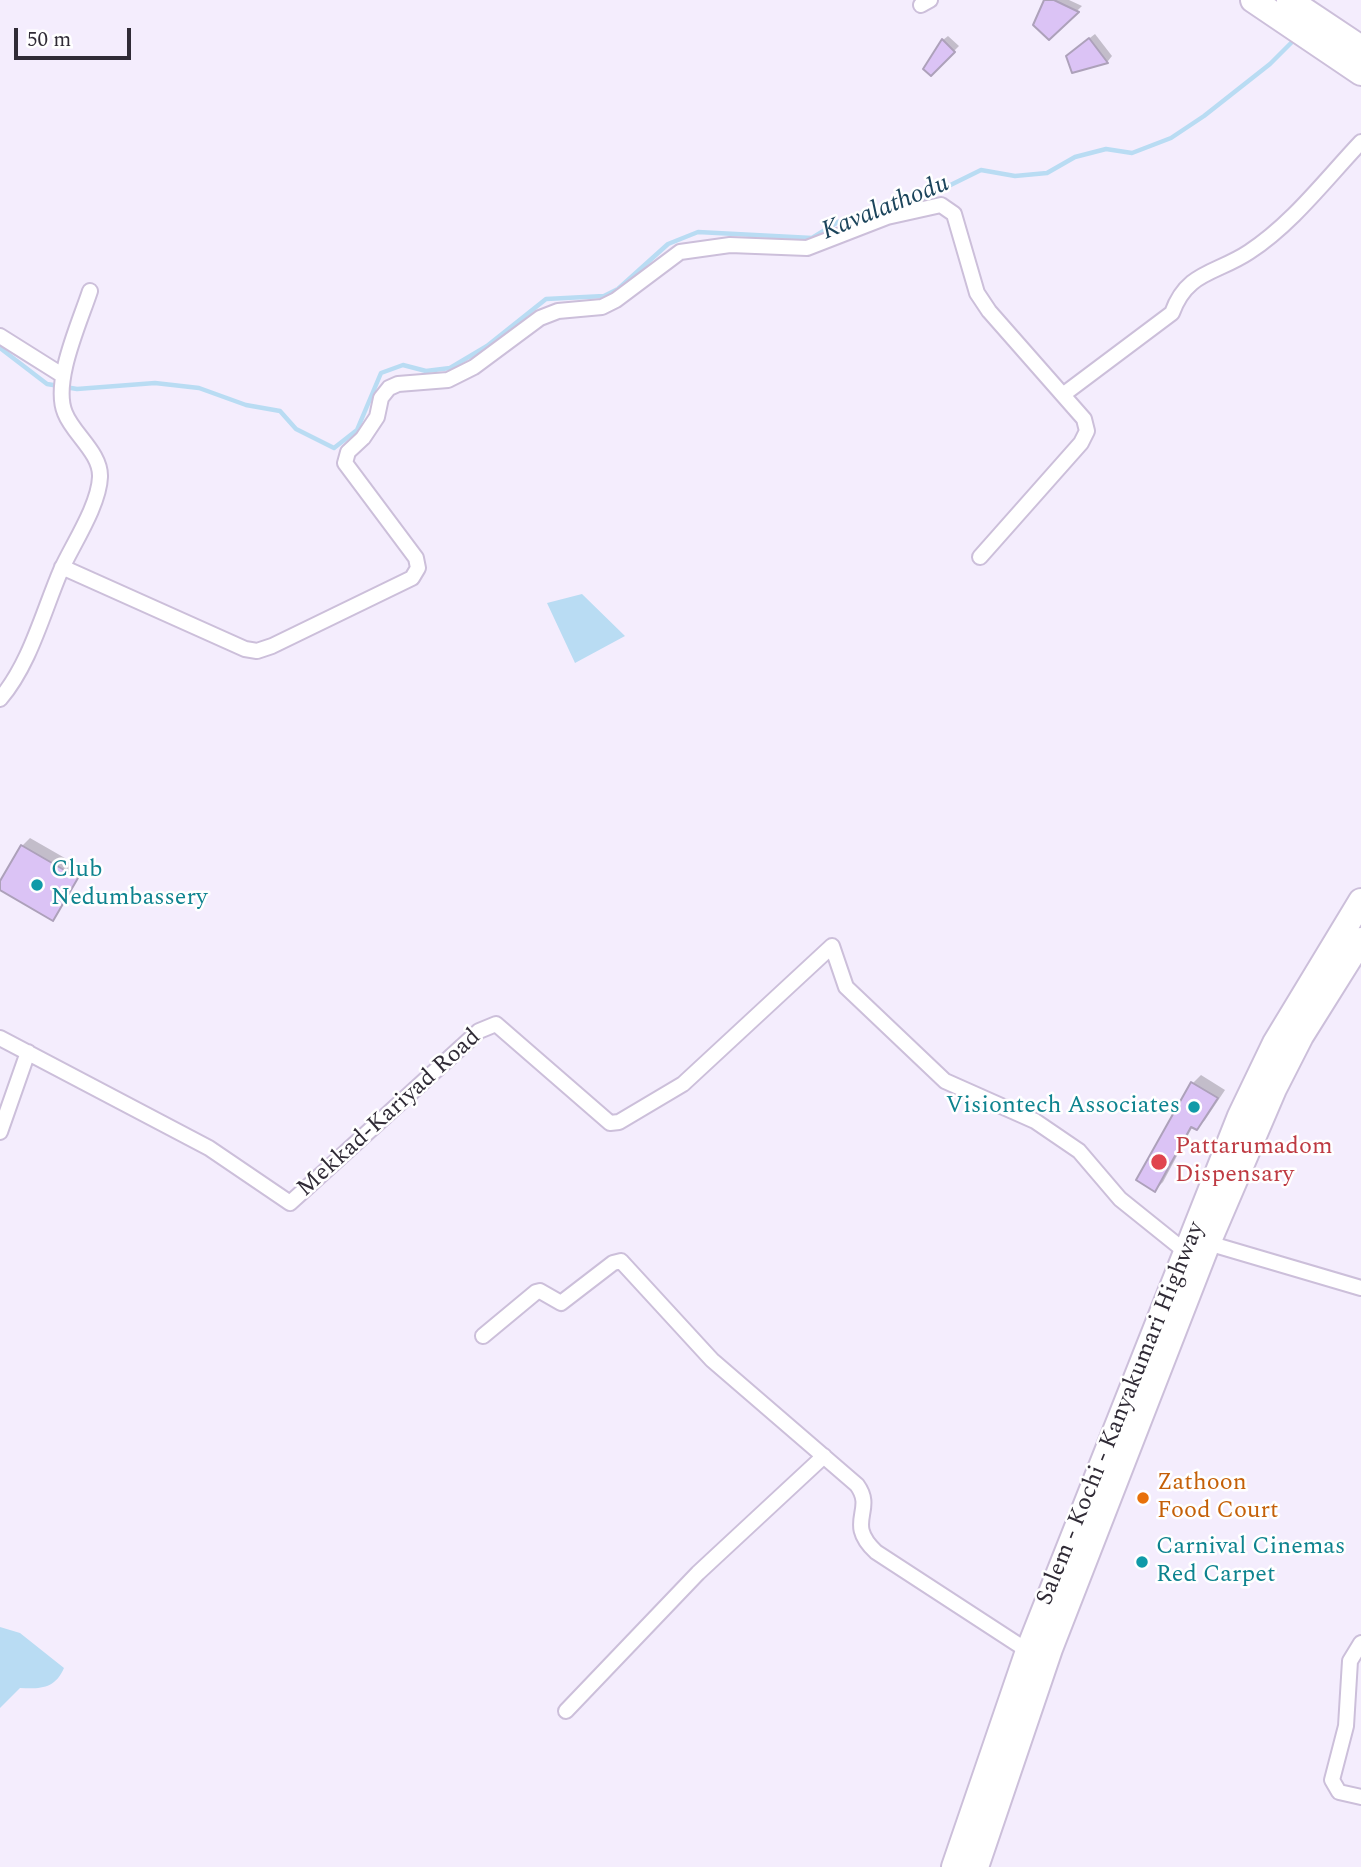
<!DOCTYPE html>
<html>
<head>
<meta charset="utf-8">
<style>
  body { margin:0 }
  #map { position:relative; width:1361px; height:1867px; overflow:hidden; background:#f4edfd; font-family:Spectral,serif }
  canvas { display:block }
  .scale { position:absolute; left:14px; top:28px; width:117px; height:32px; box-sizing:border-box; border:4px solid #302b36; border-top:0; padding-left:9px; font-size:21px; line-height:24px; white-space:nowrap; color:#302b36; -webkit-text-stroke:5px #fff; paint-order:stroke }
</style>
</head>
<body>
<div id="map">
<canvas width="1361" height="1867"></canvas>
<div class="scale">50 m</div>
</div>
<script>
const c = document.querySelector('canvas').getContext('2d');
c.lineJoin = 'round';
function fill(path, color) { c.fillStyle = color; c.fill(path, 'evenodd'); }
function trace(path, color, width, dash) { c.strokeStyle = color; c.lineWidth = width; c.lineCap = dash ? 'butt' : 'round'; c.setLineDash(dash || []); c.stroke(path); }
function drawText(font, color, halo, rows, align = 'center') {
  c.font = font + ' Spectral,serif'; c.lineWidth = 5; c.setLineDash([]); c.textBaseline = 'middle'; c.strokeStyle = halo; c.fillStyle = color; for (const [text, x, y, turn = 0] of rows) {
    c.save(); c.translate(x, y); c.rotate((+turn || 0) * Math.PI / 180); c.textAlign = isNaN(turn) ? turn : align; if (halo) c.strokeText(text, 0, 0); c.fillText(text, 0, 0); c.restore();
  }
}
const water = new Path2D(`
  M582,594L625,636L575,663L547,603Z
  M0,1627L20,1633L64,1668C55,1689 40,1689 20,1688L0,1708Z`);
const shadow = new Path2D(`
  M1046,0H1069L1082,6L1049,38Z
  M1095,34L1112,56L1108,61L1073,71V51Z
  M948,36L959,46L931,74L943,40Z
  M30,838L84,869L52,919L0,888L22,846Z
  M1201,1075L1225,1090L1205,1120L1197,1128L1193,1126L1163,1182L1155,1190L1193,1083Z`);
const stream = new Path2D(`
  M0,348L47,384L77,389L155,383L199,388L246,405L280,411L296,429L334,448L357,430L381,373L403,365L426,371L450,368L487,346L546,299L604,296L618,289L668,244L698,232L812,238L838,222L918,201L981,170L1015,176L1047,173L1075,157L1106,149L1132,153L1171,138L1204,116L1270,64L1295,39`);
const building = new Path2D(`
  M1044,0H1054L1079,12L1049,40L1033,25Z
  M1089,38L1108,63L1072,73L1066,56Z
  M942,39L955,52L931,76L923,69Z
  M21,845L78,878L53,921L0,890V881Z
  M1191,1082L1218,1098L1197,1130L1191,1127L1155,1192L1136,1180Z`);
const minor = new Path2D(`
  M921,5L930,0
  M0,336L62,375
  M1064,394L1172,313C1187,271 1216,274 1249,252C1292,224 1326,179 1361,142
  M62,567L245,649L257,651L272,646L412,578L418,568L416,558L345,463L348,452L363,438L377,417L381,398L389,388L398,384L448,380L474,367L540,318L558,311L602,307L616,300L680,252L730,245L807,248L887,217L941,205L954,214L977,293L989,311L1084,419L1087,431L1081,443L980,557
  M0,699C30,664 43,612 61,570C73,544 99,505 100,477C101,453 73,434 65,413C52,382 80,322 90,291
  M0,1038L209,1148L290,1203L479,1031L496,1024L610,1123L619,1122L683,1084L832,946L846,987L945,1081L1035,1121L1079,1151L1120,1199L1186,1252
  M0,1132L28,1052
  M1208,1243L1361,1288
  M483,1336L536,1292L540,1291L561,1303L613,1263L621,1261L712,1360L857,1485C876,1511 844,1522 876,1552L1028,1651
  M1361,1643L1350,1661L1346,1726L1332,1780L1339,1792L1361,1797
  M566,1711L698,1573L824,1456`);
const trunk = new Path2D(`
  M1253,0L1361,73
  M1289,0L1361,48
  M954,1867L1028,1651L1240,1116L1275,1043L1361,901
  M976,1867L1050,1649L1208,1243L1274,1089L1301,1036L1361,940`);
const markers = [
  [37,885,7,"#0f9aa8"],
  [1194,1107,7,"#0f9aa8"],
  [1159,1162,9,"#e0444e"],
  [1143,1498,7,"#e8710a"],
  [1142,1562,7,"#0f9aa8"]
];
const cultureNames = [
  ["Club",51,871],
  ["Nedumbassery",51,899],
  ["Visiontech Associates",1180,1107,"right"],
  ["Carnival Cinemas",1156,1548],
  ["Red Carpet",1156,1576]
];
const streetNames = [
  ["Mekkad-Kariyad Road",390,1114,-42],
  ["Salem - Kochi - Kanyakumari Highway",1122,1414,-68]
];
const healthNames = [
  ["Pattarumadom",1175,1148],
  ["Dispensary",1175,1176]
];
const foodNames = [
  ["Zathoon",1157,1484],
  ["Food Court",1157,1512]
];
const waterNames = [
  ["Kavalathodu",886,209,-22]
];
fill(water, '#b9dcf3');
fill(shadow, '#0003');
trace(stream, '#b9dcf3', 4.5);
fill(building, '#dbc3f5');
trace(building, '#ada1ba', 2);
trace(minor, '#ccbfda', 18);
trace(trunk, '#ccbfda', 28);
trace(minor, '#fff', 14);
trace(trunk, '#fff', 24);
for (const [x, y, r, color] of markers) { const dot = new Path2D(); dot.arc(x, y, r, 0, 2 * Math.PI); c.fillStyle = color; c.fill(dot); trace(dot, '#fff', 2.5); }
drawText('24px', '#0d838f', '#fff', cultureNames, 'left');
drawText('24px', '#302b36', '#fff', streetNames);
drawText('24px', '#be3a42', '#fff', healthNames, 'left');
drawText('24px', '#c56008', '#fff', foodNames, 'left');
drawText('italic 26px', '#1b445b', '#fff', waterNames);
</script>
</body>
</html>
